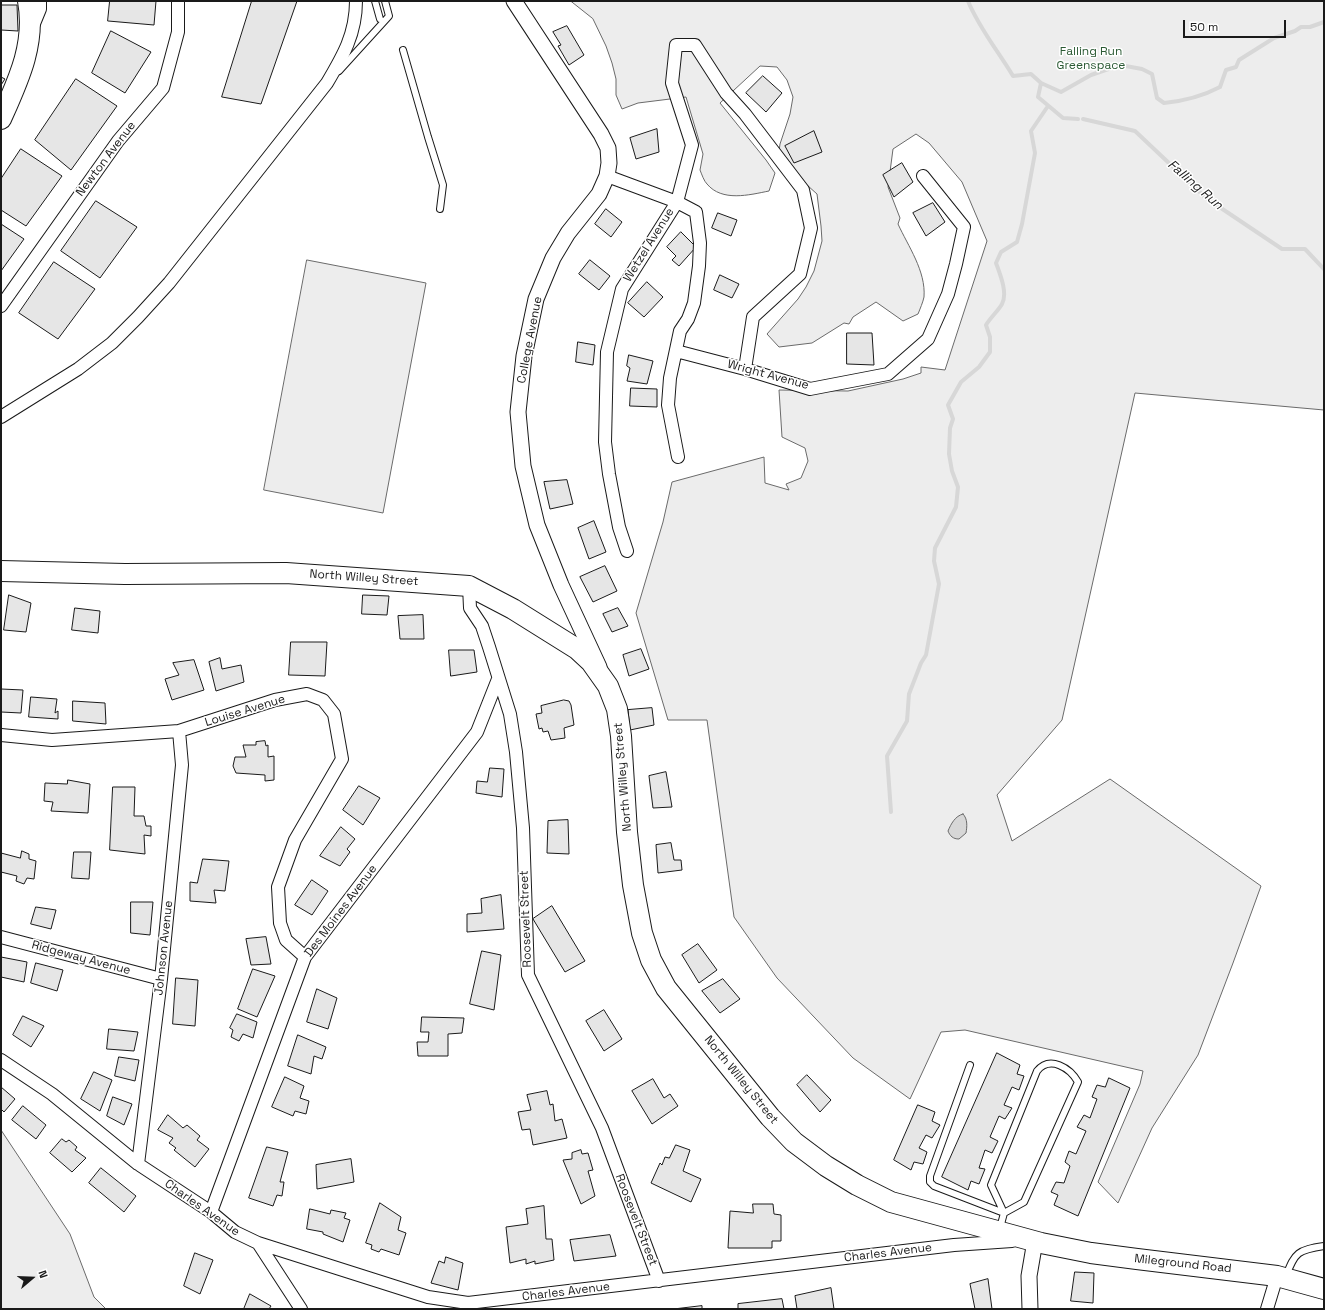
<!DOCTYPE html>
<html>
<head>
<meta charset="utf-8">
<style>
  body { margin:0 }
  #map { position:relative; width:1325px; height:1310px; overflow:hidden; background:#fff; font-family:"Space Grotesk",sans-serif }
  canvas { display:block }
  .frame { position:absolute; inset:0; border:2px solid #1a1a1a; pointer-events:none }
  .north { position:absolute; left:12px; top:1258px; width:40px; height:40px; -webkit-text-stroke:3px #fff; paint-order:stroke; rotate:71deg; font-size:11px; font-weight:700; line-height:16px; text-align:center; color:#1a1a1a }
  .north::after { content:''; display:block; margin:auto; width:14px; height:18px; background:#1a1a1a; clip-path:polygon(50% 0,100% 100%,50% 72%,0 100%) }
  .scale { position:absolute; left:1183px; top:20px; width:103px; height:18px; box-sizing:border-box; border:2px solid #1a1a1a; border-top:0; padding-left:5px; font-size:12px; line-height:14px; white-space:nowrap; color:#1a1a1a; -webkit-text-stroke:3px #fff; paint-order:stroke }
</style>
</head>
<body>
<div id="map">
<canvas width="1325" height="1310"></canvas>
<div class="frame"></div>
<div class="north">N</div>
<div class="scale">50 m</div>
</div>
<script>
const c = document.querySelector('canvas').getContext('2d');
c.lineJoin = 'round';
function fill(path, color) { c.fillStyle = color; c.fill(path, 'evenodd'); }
function trace(path, color, width, dash) { c.strokeStyle = color; c.lineWidth = width; c.lineCap = dash ? 'butt' : 'round'; c.setLineDash(dash || []); c.stroke(path); }
function drawText(font, color, halo, rows, align = 'center') {
  c.font = font + ' "Space Grotesk",sans-serif'; c.lineWidth = 3; c.setLineDash([]); c.textBaseline = 'middle'; c.strokeStyle = halo; c.fillStyle = color; for (const [text, x, y, turn = 0] of rows) {
    c.save(); c.translate(x, y); c.rotate((+turn || 0) * Math.PI / 180); c.textAlign = isNaN(turn) ? turn : align; if (halo) c.strokeText(text, 0, 0); c.fillText(text, 0, 0); c.restore();
  }
}
const green = new Path2D(`
  M571,1H1324V410L1135,393L1062,720L997,795L1012,841L1110,779L1261,886L1233,963L1198,1055L1152,1128L1118,1203L1098,1182L1140,1084L1143,1071L965,1030L941,1032L910,1099L853,1058L777,978L734,917L707,720H668L636,613L663,522L672,482L764,457L765,483L789,490L786,484L801,478L808,461L805,448L782,437L779,390L848,391L903,379L921,373V367L945,370L987,241L962,182L929,143L916,134L893,149L888,187L900,218L898,224C908,246 926,271 924,297C923,302 920,309 918,314L903,321L876,302L853,317L849,324L844,323L812,343L779,347L767,334L798,299L806,287L814,271L822,241L821,226L817,194L778,159L780,144L790,114L793,97L787,80L777,67L760,66L720,103L766,160L775,173L769,191C749,195 722,202 707,184C704,181 702,175 700,170L703,154L686,97L638,103L622,109L616,95V79L612,63L606,46L593,19Z
  M307,260L426,283L383,513L264,490Z
  M1,1130L70,1234L94,1297L106,1309H1Z`);
const water = new Path2D(`
  M963,814C968,819 967,827 966,833L959,839C953,839 950,836 948,831C951,824 955,816 963,814Z`);
const stream = new Path2D(`
  M968,1C979,28 998,51 1013,76L1031,74L1041,83L1038,97L1063,118L1078,119
  M1041,83L1061,92L1091,75L1120,65L1142,69L1152,74L1157,98L1164,103C1184,101 1203,96 1220,87L1226,70L1236,67L1239,60L1274,38L1295,31L1301,27H1310L1324,22
  M1083,119L1135,131L1206,198L1282,249H1305L1324,269
  M891,812L887,756L907,721L909,694L921,663L926,655L939,584L934,561L935,548L956,507L958,487L952,471L949,454L950,428L953,419L948,405L961,382L979,367L990,352V337L986,325C991,317 998,311 1002,304C1008,293 1000,274 996,263L1001,252L1017,242L1022,224L1035,153L1031,131L1048,106`);
const building = new Path2D(`
  M110,1H156L154,25L108,21Z
  M252,1H297L261,104L222,97Z
  M1,5H17L18,31L1,30Z
  M567,26L584,55L569,65L558,46L561,45L553,32Z
  M111,31L151,52L125,93L92,73Z
  M763,76L782,93L766,112L746,93Z
  M1,77L5,79L1,85Z
  M76,79L117,106L71,170L35,140Z
  M657,129L659,152L636,159L630,138Z
  M814,131L822,152L794,163L785,146Z
  M21,149L62,176L26,226L1,210V179Z
  M902,163L913,182L894,197L883,175Z
  M96,201L137,227L100,278L61,251Z
  M933,203L945,222L926,236L913,213Z
  M606,209L622,222L611,237L595,224Z
  M718,213L737,220L731,236L712,228Z
  M1,224L24,239L1,271Z
  M681,232L696,247L679,266L672,260L676,256L667,247Z
  M590,260L610,276L599,290L579,274Z
  M54,262L95,289L58,339L19,313Z
  M720,275L739,284L732,298L714,290Z
  M647,282L663,297L644,317L628,303Z
  M847,333H872L874,365L847,364Z
  M578,342L595,345L593,365L576,362Z
  M629,355L653,361L647,384L627,381L630,368L627,366Z
  M631,388L657,389V407L630,406Z
  M567,480L573,504L550,509L544,482Z
  M594,521L606,552L589,559L578,528Z
  M605,566L617,591L593,602L580,577Z
  M9,595L31,603L26,632L4,630Z
  M363,595L389,596L387,615L362,614Z
  M75,608L100,611L98,633L72,630Z
  M618,608L628,626L612,632L603,614Z
  M423,615L424,639H400L398,616Z
  M291,642H327L325,676L289,675Z
  M641,649L649,669L629,676L623,655Z
  M449,650H474L477,672L451,676Z
  M220,658L222,669L241,665L244,682L216,691L209,662Z
  M194,660L204,690L172,700L165,679L179,675L173,663Z
  M1,689L23,690L21,713L1,712Z
  M31,697L57,699L55,713L58,711V719L29,717Z
  M564,700L569,701L571,705L574,725L564,728L565,738L551,740L548,731L543,732L542,728L539,729L536,714L542,713L541,706Z
  M73,701L105,703L106,724L73,721Z
  M652,708L654,725L630,730L628,710Z
  M265,741L266,746L268,745V757L274,756V780L265,781V775L236,773L233,766L235,757H246L243,745H256V742Z
  M490,768L504,769L502,797L476,793L477,781L487,782Z
  M666,772L672,807L653,808L649,776Z
  M68,780L90,784L88,813L51,811L53,802L44,801L45,783L67,784Z
  M359,786L380,798L363,825L343,810Z
  M113,787H135L134,816H144L146,826H151V836L144,835L145,854L110,850Z
  M568,820L569,854L547,853L548,821Z
  M341,827L355,839L347,849L350,852L340,866L320,856Z
  M671,843L674,860H681L682,870L658,873L656,845Z
  M22,851L29,854V859L36,861L34,879L27,878L24,884L16,881L17,876L1,872V853L20,858Z
  M74,852H91L89,879L72,878Z
  M203,859L229,861L225,891L214,890L216,903L190,901V882L197,883Z
  M312,880L328,891L312,915L295,905Z
  M501,895L504,929L467,932V914L482,913L481,899Z
  M131,902H153L150,935L131,933Z
  M552,906L585,961L565,972L533,919Z
  M36,907L56,910L51,929L31,924Z
  M266,937L271,964L251,965L246,939Z
  M698,944L717,970L699,983L682,955Z
  M482,951L501,955L494,1010L470,1004Z
  M1,957L27,962L24,982L1,977Z
  M36,963L63,970L57,991L31,983Z
  M253,969L275,976L257,1017L238,1009Z
  M176,978L198,980L195,1026L173,1024Z
  M723,979L740,999L720,1013L702,991Z
  M317,989L337,998L328,1029L307,1022Z
  M604,1010L622,1039L604,1051L586,1021Z
  M237,1014L257,1022L253,1038L243,1034L239,1041L231,1037L233,1030L230,1028Z
  M23,1016L44,1026L31,1047L13,1035Z
  M422,1017L464,1018L462,1033L448,1034V1056H418L417,1042H428L429,1032H421Z
  M109,1029L138,1032L134,1051L107,1049Z
  M298,1035L326,1047L322,1059L314,1056L311,1074L288,1066Z
  M997,1053L1020,1065L1017,1074L1024,1076L1019,1090L1012,1087L1004,1105L1012,1108L1005,1119L999,1116L990,1137L998,1141L992,1153L985,1150L979,1168L985,1169L979,1184L971,1181L968,1190L942,1177Z
  M119,1057L139,1060L135,1081L115,1076Z
  M94,1072L112,1080L100,1111L81,1099Z
  M807,1075L831,1100L820,1112L797,1085Z
  M285,1077L304,1086L300,1098L309,1101L306,1114L295,1111L293,1116L272,1107Z
  M1109,1078L1130,1088L1078,1216L1054,1205L1058,1195L1051,1192L1056,1182L1064,1183L1070,1166L1065,1162L1069,1151L1076,1154L1086,1131L1077,1127L1084,1115L1090,1118L1097,1099L1092,1097L1097,1085L1105,1087Z
  M653,1079L664,1098L670,1094L678,1106L652,1124L632,1091Z
  M1,1087L15,1099L4,1112L1,1109Z
  M547,1091L550,1105L553,1104L555,1121L562,1119L567,1138L533,1145L530,1129L522,1130L518,1112L531,1110L527,1095Z
  M113,1097L132,1104L124,1125L107,1116Z
  M918,1105L935,1112L932,1121L940,1125L932,1138L926,1135L919,1148L927,1152L923,1164L914,1162L911,1170L894,1160Z
  M23,1106L46,1125L36,1139L12,1120Z
  M168,1115L183,1128L187,1125L200,1136L197,1140L209,1149L195,1167L174,1150L176,1148L169,1143L173,1138L158,1130Z
  M62,1139L66,1142L69,1140L77,1147L75,1150L86,1158L72,1172L50,1153Z
  M676,1145L690,1150L683,1171L701,1179L691,1202L651,1183L660,1163L662,1165L665,1157L669,1158Z
  M267,1147L288,1152L280,1182H284L282,1196L277,1195L273,1206L249,1198Z
  M581,1150L582,1154L588,1153L593,1170L588,1171L595,1196L581,1204L563,1160L572,1159V1153Z
  M351,1159L354,1182L317,1189L316,1165Z
  M101,1168L136,1196L124,1212L89,1183Z
  M380,1203L401,1217L398,1230L406,1233L399,1255L381,1249L379,1252L371,1249L372,1245L366,1243Z
  M753,1204H773L774,1214L781,1215V1241H772V1248H728L730,1211L753,1213Z
  M544,1206L546,1239H552L554,1260L535,1264V1261L526,1264V1259L510,1263L506,1227L528,1224L526,1209Z
  M310,1209L330,1214L331,1210L346,1213L344,1218L350,1220L343,1242L323,1234V1232L307,1229Z
  M610,1235L616,1256L574,1261L570,1240Z
  M195,1253L213,1260L200,1294L184,1286Z
  M446,1257L463,1263L458,1290L431,1283L439,1261L444,1263Z
  M1075,1272L1094,1273L1093,1303L1071,1301Z
  M988,1279L992,1309H975L970,1284Z
  M831,1288L834,1309H797L795,1296Z
  M250,1294L271,1306L269,1309H244Z
  M782,1299L784,1309H738V1304Z
  M702,1306V1309H674Z`);
const service = new Path2D(`
  M375,1L380,19
  M403,50L428,137L443,185L440,209
  M339,71L389,16L385,1
  M970,1065L930,1176V1182L934,1186L1004,1213
  M1000,1228L1004,1213L1024,1202L1078,1082C1070,1068 1050,1055 1037,1071L991,1185L1004,1213
  M1286,1276C1295,1252 1298,1250 1324,1246`);
const minor = new Path2D(`
  M33,26L40,9V1
  M607,176L677,202L696,212L700,243L699,266L694,303L688,319L680,331L670,378L668,405L678,457
  M1,306L118,141L163,88L178,32V1
  M676,351L745,369L810,389L888,374L928,339L948,294L956,264L964,227L923,176
  M1,417L78,369L112,343L138,317L169,283L327,83C343,56 356,34 356,1
  M627,551L619,527L609,474L605,442L607,352L622,289L677,202L692,145L672,83L676,45H695L726,93L745,114L803,190L811,228L800,274L753,317L745,369
  M469,586L470,608L482,626L489,647L510,714L516,752L523,828L528,975L602,1128L659,1281
  M1,735L52,740L179,731L275,700L307,694L323,700L334,714L342,759L295,840L278,887L280,923L286,940L305,957
  M1,937L161,979
  M1,1060L52,1094L138,1164L211,1212L235,1232L258,1243L428,1297L468,1303L954,1245L1012,1241
  M138,1164L161,979L182,765L179,731
  M211,1212L305,957L477,732L498,679
  M258,1243L301,1309
  M1267,1309L1277,1276`);
const tertiary = new Path2D(`
  M514,1L601,134L608,148L609,163L607,176L599,194L568,233L553,258L536,299L524,356L518,412L523,466L537,525L561,585L599,667
  M1030,1309L1029,1276L1035,1241`);
const primary = new Path2D(`
  M1,119C18,81 36,44 28,1
  M1,571L125,574L286,573L469,586L513,609L577,649L591,662L608,686L617,709L621,736L627,832L633,885L642,933L651,960L666,988L770,1117L794,1142L826,1166L857,1185L891,1202L1041,1243L1091,1253L1137,1259L1277,1276L1324,1289`);
const parkNames = [
  ["Falling Run",1091,52],
  ["Greenspace",1091,66]
];
const streetNames = [
  ["Newton Avenue",106,159,-53],
  ["Wetzel Avenue",649,245,-58],
  ["College Avenue",530,340,-79],
  ["Wright Avenue",768,375,15],
  ["North Willey Street",364,578,4],
  ["Louise Avenue",245,711,-17],
  ["North Willey Street",623,777,-95],
  ["Des Moines Avenue",341,911,-53],
  ["Roosevelt Street",526,919,-92],
  ["Johnson Avenue",164,948,-84],
  ["Ridgeway Avenue",81,958,15],
  ["North Willey Street",741,1080,51],
  ["Charles Avenue",202,1208,35],
  ["Roosevelt Street",636,1220,69],
  ["Charles Avenue",888,1253,-7],
  ["Mileground Road",1183,1264,6],
  ["Charles Avenue",566,1292,-7]
];
const waterNames = [
  ["Falling Run",1195,185,41]
];
fill(green, '#ededed');
trace(green, '#6a6a6a', 1);
fill(water, '#d7d7d7');
trace(water, '#6a6a6a', 1);
trace(stream, '#d7d7d7', 4);
fill(building, '#e6e6e6');
trace(building, '#1a1a1a', 1);
trace(service, '#1a1a1a', 8);
trace(minor, '#1a1a1a', 14);
trace(tertiary, '#1a1a1a', 17);
trace(primary, '#1a1a1a', 22);
trace(service, '#fff', 6);
trace(minor, '#fff', 12);
trace(tertiary, '#fff', 15);
trace(primary, '#fff', 20);
drawText('12px', '#2b5a34', '#fff', parkNames);
drawText('12px', '#1a1a1a', '#fff', streetNames);
drawText('italic 13px', '#1a1a1a', '#fff', waterNames);
</script>
</body>
</html>
